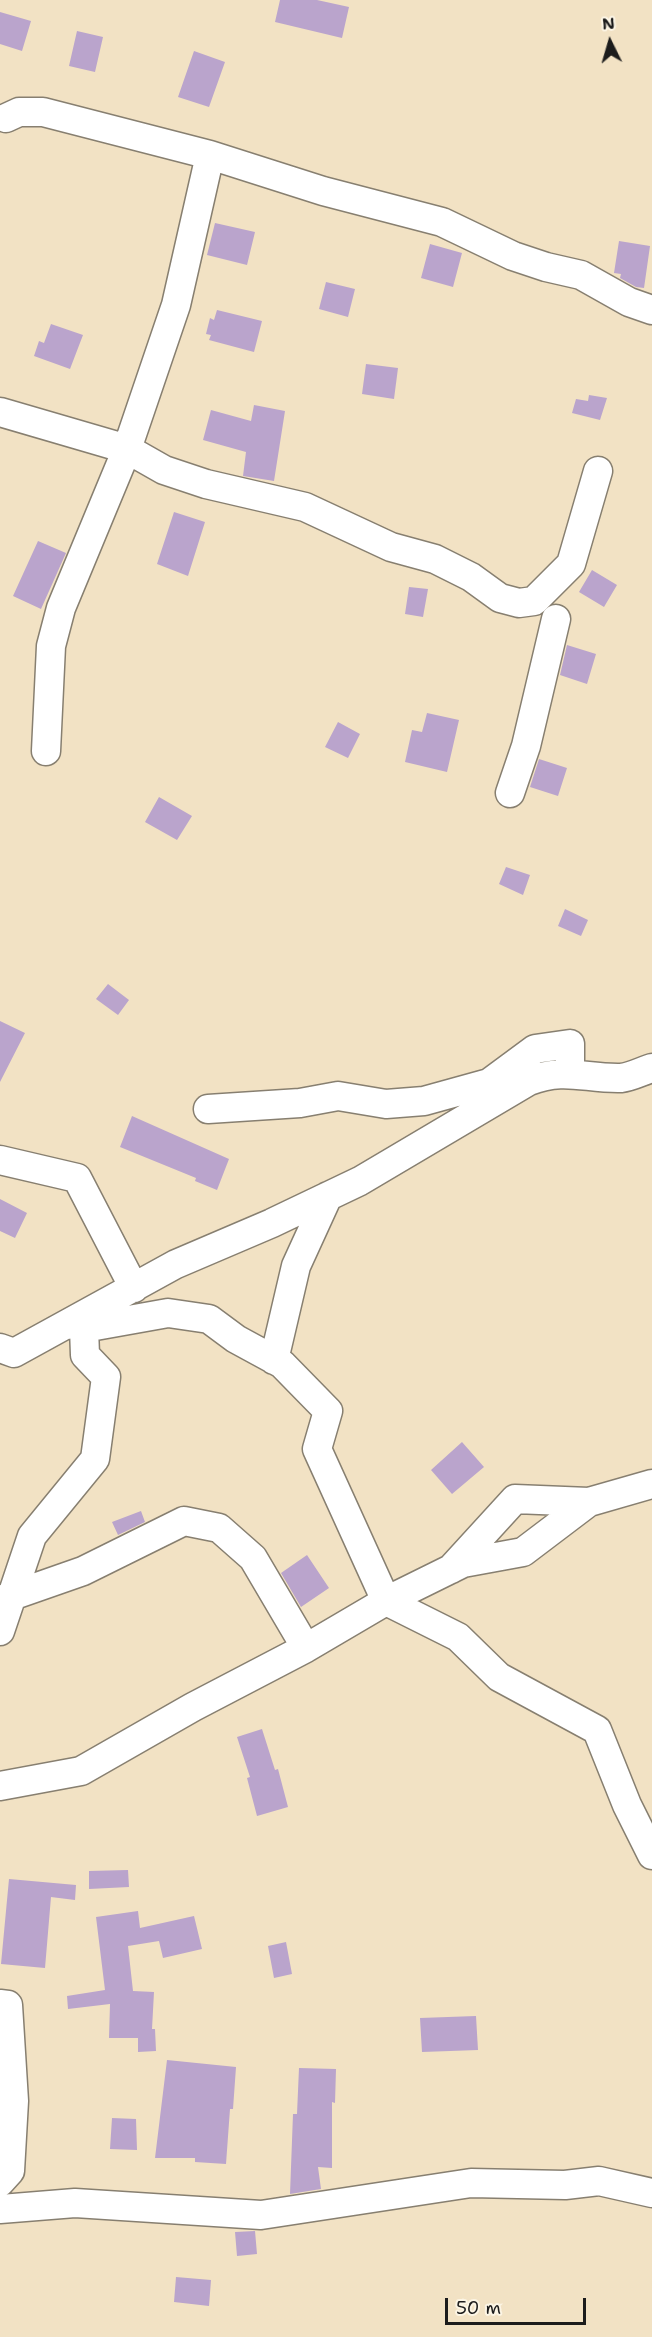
<!DOCTYPE html>
<html>
<head>
<meta charset="utf-8">
<style>
  body { margin:0 }
  #map { position:relative; width:652px; height:2337px; overflow:hidden; background:#f2e2c4; font-family:"Shantell Sans",sans-serif }
  canvas { display:block }
  .north { position:absolute; left:580px; top:12px; width:60px; height:60px; -webkit-text-stroke:4px #fcf5e5; paint-order:stroke; rotate:355deg; font-size:16px; font-weight:700; line-height:24px; text-align:center; color:#1c1c1c }
  .north::after { content:''; display:block; margin:auto; width:21px; height:27px; background:#1c1c1c; clip-path:polygon(50% 0,100% 100%,50% 72%,0 100%) }
  .scale { position:absolute; left:445px; top:2298px; width:141px; height:27px; box-sizing:border-box; border:3px solid #1c1c1c; border-top:0; padding-left:8px; font-size:18px; line-height:21px; white-space:nowrap; color:#1c1c1c; -webkit-text-stroke:4px #fcf5e5; paint-order:stroke }
</style>
</head>
<body>
<div id="map">
<canvas width="652" height="2337"></canvas>
<div class="north">N</div>
<div class="scale">50 m</div>
</div>
<script>
const c = document.querySelector('canvas').getContext('2d');
c.lineJoin = 'round';
function fill(path, color) { c.fillStyle = color; c.fill(path, 'evenodd'); }
function trace(path, color, width, dash) { c.strokeStyle = color; c.lineWidth = width; c.lineCap = dash ? 'butt' : 'round'; c.setLineDash(dash || []); c.stroke(path); }
const building = new Path2D(`
  M280,0H317L349,7L342,38L275,22Z
  M0,12L31,21L22,51L0,44Z
  M77,31L103,37L95,72L69,66Z
  M194,51L225,62L209,107L178,97Z
  M215,223L255,232L247,265L207,255Z
  M619,241L650,246L644,288L636,287L620,278L621,274L614,273Z
  M430,244L462,253L453,287L421,278Z
  M326,282L355,289L348,317L319,309Z
  M217,310L262,321L254,352L209,340L211,335L206,334L210,318L214,320Z
  M51,324L83,335L70,369L34,356L39,341L44,343Z
  M366,364L398,368L394,399L362,394Z
  M589,395L607,398L600,420L572,413L576,399L588,401Z
  M254,405L285,411L274,481L243,476L246,452L203,440L211,410L251,421Z
  M174,512L205,522L188,576L157,564Z
  M38,541L66,553L41,609L13,596Z
  M592,570L617,585L604,607L579,592Z
  M409,587L428,589L423,617L405,614Z
  M567,645L596,654L587,684L560,675Z
  M427,713L459,720L447,772L405,762L412,730L422,732Z
  M338,722L360,734L348,758L325,747Z
  M539,759L567,768L558,796L530,787Z
  M159,797L192,816L177,840L145,822Z
  M506,867L530,875L523,895L499,884Z
  M565,909L588,920L581,936L558,926Z
  M108,984L129,1000L118,1015L96,999Z
  M0,1021L25,1033L0,1082Z
  M132,1116L229,1159L217,1190L195,1181L196,1178L120,1147Z
  M0,1199L27,1213L15,1238L0,1231Z
  M462,1442L484,1467L452,1494L431,1470Z
  M141,1511L145,1522L118,1535L112,1522Z
  M307,1555L329,1588L301,1607L281,1573Z
  M262,1729L275,1770L278,1769L288,1807L257,1816L247,1778L250,1777L237,1737Z
  M128,1870L129,1887L89,1889V1871Z
  M9,1879L76,1885L75,1900L51,1897L45,1968L1,1964Z
  M138,1911L140,1928L194,1916L202,1949L163,1958L159,1941L128,1946L133,1991L154,1992L152,2029H155L156,2051L138,2052V2038H109L110,2004L68,2009L67,1996L105,1990L96,1917Z
  M286,1942L292,1974L274,1978L268,1946Z
  M476,2016L478,2050L422,2052L420,2018Z
  M167,2060L236,2067L233,2109H230L226,2164L195,2162V2158H155Z
  M299,2068L336,2069L335,2103L332,2102V2168L318,2167L321,2189L290,2194L293,2114H297Z
  M112,2118L136,2119L137,2150L110,2149Z
  M255,2231L257,2254L237,2256L235,2232Z
  M176,2277L211,2280L209,2306L174,2302Z`);
const minor = new Path2D(`
  M210,155L323,191L442,222L513,256L546,267L581,275L629,302L652,310
  M0,412L127,449L176,305L210,155L43,112H19L6,118
  M46,751L51,646L61,608L127,449L164,470L206,484L305,507L391,547L435,559L471,577L500,598L519,603L534,601L571,564L598,471
  M510,793L526,746L556,619
  M208,1109L300,1103L338,1096L386,1104L424,1101L489,1083L535,1049L570,1044V1073
  M0,1160L77,1178L134,1288
  M69,1324L84,1328L168,1313L209,1319L236,1339L282,1364L328,1411L317,1449L386,1601L458,1637L499,1677L597,1730L627,1805L652,1855
  M0,1348L14,1353L176,1264L272,1223L360,1181L529,1081C565,1067 585,1079 621,1078C631,1077 642,1071 652,1068
  M274,1360L296,1266L328,1196
  M451,1569L515,1499L589,1502
  M0,1600L83,1571L184,1521L219,1528L253,1558L306,1648
  M0,1631L32,1536L95,1459L106,1377L85,1355L84,1328
  M0,1786L81,1771L193,1707L306,1648L386,1601L463,1563L523,1552L589,1502L652,1484
  M0,2004L8,2005L14,2101L10,2171L0,2182
  M0,2209L75,2203L261,2215L471,2183L565,2185L599,2181L652,2193`);
fill(building, '#baa4cc');
trace(minor, '#877f70', 31);
trace(minor, '#fff', 28);
</script>
</body>
</html>
